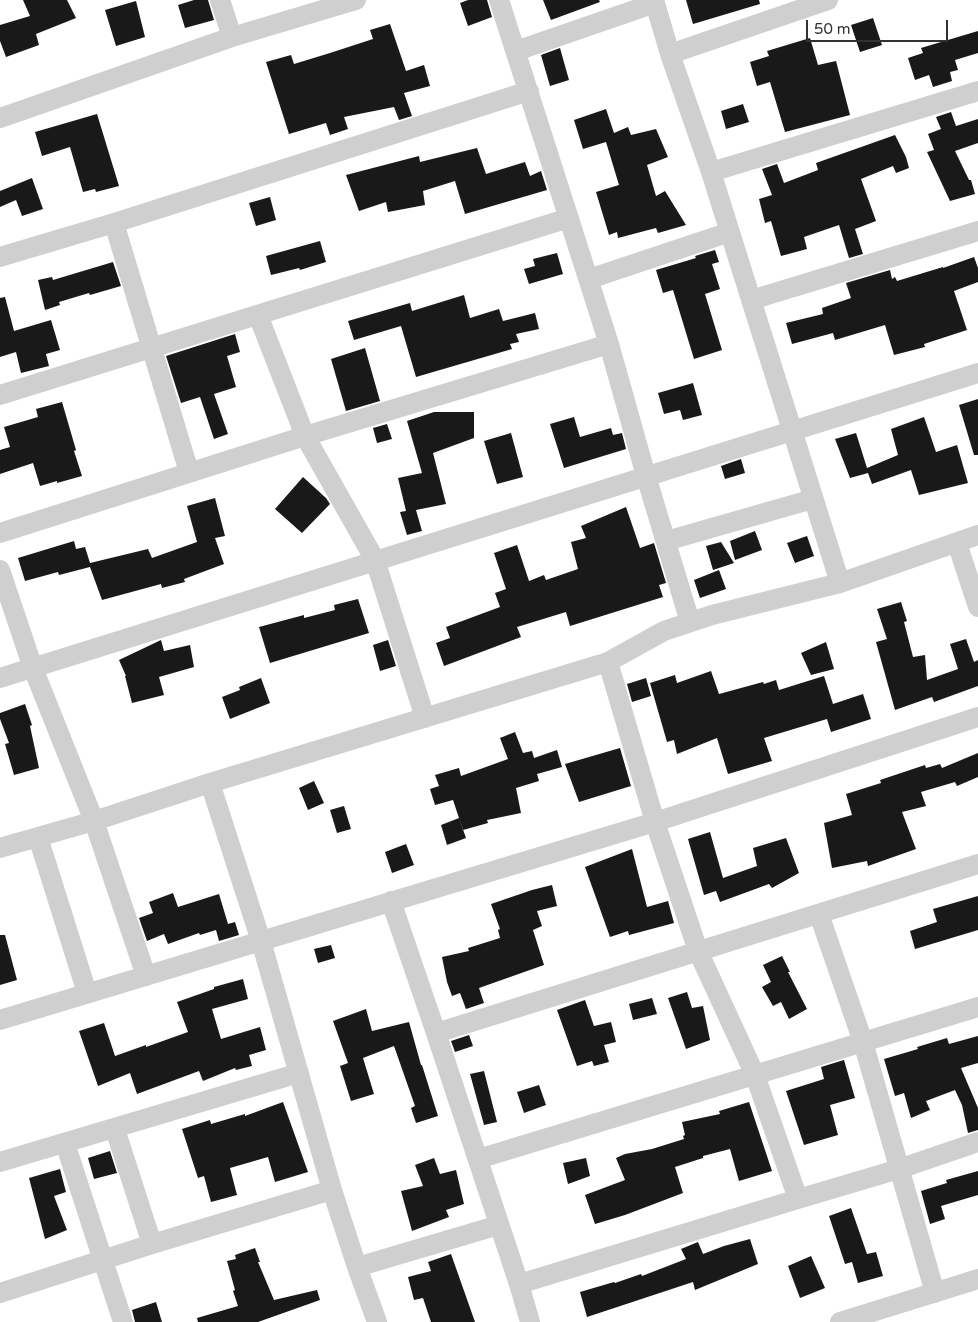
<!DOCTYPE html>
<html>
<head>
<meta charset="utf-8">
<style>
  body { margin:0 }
  #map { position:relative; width:978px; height:1322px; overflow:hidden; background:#fff; font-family:"Varela Round",sans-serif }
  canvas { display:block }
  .scale { position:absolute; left:806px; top:20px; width:142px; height:22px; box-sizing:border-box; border:2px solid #323232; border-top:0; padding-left:6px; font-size:15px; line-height:18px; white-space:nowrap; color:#323232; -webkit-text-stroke:4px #fff; paint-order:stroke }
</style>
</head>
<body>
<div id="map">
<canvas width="978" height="1322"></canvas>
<div class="scale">50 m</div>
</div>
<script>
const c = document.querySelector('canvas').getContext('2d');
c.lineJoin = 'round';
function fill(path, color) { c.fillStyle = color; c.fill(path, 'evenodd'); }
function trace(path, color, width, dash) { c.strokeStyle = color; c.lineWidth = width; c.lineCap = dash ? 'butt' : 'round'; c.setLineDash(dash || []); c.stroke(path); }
const building = new Path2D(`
  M23,0H67L76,18L36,34L39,45L6,57L0,41V25L30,16Z
  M194,0H208L214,20L185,28L178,5Z
  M468,0H487L492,17L468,26L460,3Z
  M543,0H599L600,2L551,20Z
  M686,0H759L760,4L693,24Z
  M136,1L145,37L116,46L105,10Z
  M873,18L882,45L860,52L851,25Z
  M390,24L406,71L424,65L430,86L404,93L412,116L399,120L394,107L344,117L348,129L330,135L326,123L289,134L266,62L291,55L294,64L330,53L373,39L370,30Z
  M978,31V53L955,60L958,70L950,72L952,81L933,87L929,75L915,80L908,58L923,53L921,48Z
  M810,38L818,65L836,61L850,115L785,132L770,82L757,86L750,62L769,56L767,51Z
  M560,48L569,80L550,86L541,55Z
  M743,104L749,122L726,129L721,111Z
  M606,109L614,133L628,127L631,135L656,129L668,157L647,165L656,196L665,191L686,225L658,233L656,228L618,238L617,232L609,235L596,192L619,185L606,142L583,149L574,120Z
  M951,112L956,126L978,119V143L955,151L969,180H971L975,194L950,201L927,152L934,150L928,134L941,129L936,117Z
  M97,114L119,186L96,192L95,189L83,192L70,147L42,156L35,132Z
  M895,135L906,157L909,168L896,173L893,166L861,179L876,221L855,229L863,254L849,258L839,225L804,237L807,249L781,256L771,221L765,223L759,199L772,195L762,169L777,164L784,183L818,170L816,163Z
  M477,148L486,174L525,162L530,176L541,171L547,190L465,214L455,181L423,191L425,205L388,212L386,202L359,211L346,175L419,156L420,162Z
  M32,178L43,209L22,216L16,200L0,207V191Z
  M270,197L276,220L256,226L249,203Z
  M320,241L326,262L300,270L299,268L271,275L266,256Z
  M715,250L719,262L712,264L720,289L705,294L722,350L694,359L673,290L663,293L656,270L696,258L695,256Z
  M557,253L563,274L529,284L524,269L535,266L533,259Z
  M974,257L978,268V282L954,291L967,330L924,344L925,347L894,355L885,325L835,340L833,333L792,344L786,323L823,314L822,308L851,298L846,283L890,270L892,279L895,277L897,281L943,267V268Z
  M113,262L121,286L90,295L89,293L59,302L60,305L45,310L38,280L52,277L53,280Z
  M464,295L470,318L499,309L503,321L535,313L539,329L516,334L519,342L510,344L512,349L416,377L401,326L354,340L348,321L410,303L412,311Z
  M5,297L14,331L51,320L60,350L46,354L49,366L21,373L16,352L0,357V298Z
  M235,334L240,352L227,356L236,387L214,394L228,434L214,439L200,397L181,403L166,356Z
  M365,348L380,401L346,411L331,359Z
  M693,383L702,415L683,420L680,410L664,414L658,393Z
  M978,399V455H974L959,405Z
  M62,402L76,450L74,451L82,476L57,483V481L40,486L33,463L0,474V450L10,447L4,427L38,417L36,409Z
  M434,412H474V438L433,453L446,504L416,510L422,531L407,535L400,512L406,511L398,478L422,473L407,421Z
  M574,417L580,437L611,428L613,435L622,433L626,449L564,468L550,424Z
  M924,417L936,452L957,445L968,483L919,495L911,470L872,484L868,473L850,478L835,439L856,433L867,468L898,455L891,429Z
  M387,424L392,439L377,443L373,428Z
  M511,433L523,477L497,484L484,441Z
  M741,459L745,473L725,479L721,466Z
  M303,477L326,498L330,504L302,533L275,509Z
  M215,498L225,536L215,538L224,564L184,579L185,582L162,588L161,584L102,600L90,567L59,575L58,572L25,581L18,558L74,541L76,549L85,547L90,563L148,549L152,558L197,542L187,506Z
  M626,507L640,548L654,543L666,583L659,585L663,597L570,626L566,612L517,627L521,637L444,666L436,643L450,638L446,627L500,607L495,593L506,589L494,553L517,545L529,581L544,575L546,580L578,569L571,542L586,538L581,526Z
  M755,531L762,550L735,560L730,541Z
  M807,536L814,556L795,563L787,543Z
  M721,542L734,563L713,570L706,546Z
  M719,570L726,589L700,598L694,580Z
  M358,599L369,633L270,663L259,627L304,615V618L335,610L334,605Z
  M901,602L907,621L904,622L913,657L925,655L927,680L958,669L950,644L966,639L974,662L978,660V686L934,702L932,697L895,710L876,642L887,639L877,609Z
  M161,640L164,651L190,645L194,667L159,677L164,695L132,703L125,676H126L119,660Z
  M388,640L396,666L380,671L373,645Z
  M826,642L834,669L811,675L801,653Z
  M711,671L719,694L763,682L764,684L776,680L779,690L824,676L833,704L863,694L871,719L831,732L827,719L764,738L772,761L728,774L717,738L677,754L674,740L667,742L650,683L675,675L677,683Z
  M261,678L270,703L230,719L222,697L240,690L239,687Z
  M646,678L651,696L632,702L627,684Z
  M25,704L32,725L30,726L39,768L14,775L5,744L9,743L0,719V713Z
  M515,732L523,753L532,751L534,758L557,750L562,767L537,774L539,781L516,788L521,813L487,820L488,823L463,830L453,800L435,805L430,789L439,786L435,775L459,768L461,776L508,759L500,738Z
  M620,748L631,786L579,802L565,764Z
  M978,753V777L957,786L955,782L921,792L926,806L902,812L916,849L868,866L867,861L832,868L824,823L852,815L846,794L881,783L880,780L925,765L926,768L940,764L942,768Z
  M314,781L324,803L308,810L299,788Z
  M344,806L351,829L337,833L330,810Z
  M459,818L466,838L447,845L441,825Z
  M710,832L723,878L757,866L753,848L786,838L799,873L772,888L769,884L720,902L716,891L704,895L688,839Z
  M406,844L414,865L392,873L385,852Z
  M632,849L647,907L668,901L674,923L629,935L628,931L610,937L585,867Z
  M552,885L557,906L537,911L542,926L533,930L544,965L479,988L484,1003L466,1009L460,993L452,996L447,982L442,957L469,951L468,948L500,938L498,930L500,929L491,904L532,890Z
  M173,893L178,907L219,894L228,924L235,922L239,935L219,941L216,930L200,935L199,933L168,944L164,934L147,941L139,918L153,913L149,902Z
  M978,896V930L915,949L910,931L937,922L933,909Z
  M0,935H5L17,980L0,985Z
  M331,945L335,958L318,963L314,949Z
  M782,956L790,972H788L807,1009L789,1019L781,1002L773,1006L762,987L771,982L763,965Z
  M243,979L248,999L212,1009L221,1039L260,1027L266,1050L249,1055L252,1066L236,1070L235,1068L203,1081L199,1071L137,1094L130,1073L98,1086L79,1031L104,1023L115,1056L146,1045V1047L188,1032L177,1002L214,989V987Z
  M687,992L692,1008L703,1006L710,1040L686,1049L668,998Z
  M652,998L657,1014L633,1020L629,1004Z
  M585,1000L594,1026L611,1022L616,1042L604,1045L609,1062L594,1066L592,1061L577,1066L557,1010Z
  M366,1009L372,1031L409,1022L421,1065H422L438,1116L416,1123L411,1108L415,1106L394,1046L363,1058L374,1094L351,1101L340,1066L348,1063L333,1021Z
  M469,1035L473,1046L455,1052L451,1041Z
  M978,1036V1063L961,1068L978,1108V1130L968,1133L962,1105L955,1090L926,1101L930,1110L911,1118L904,1093L895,1096L884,1059L918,1049L917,1047L947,1038L949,1044Z
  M844,1060L855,1098L830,1105L838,1135L804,1145L786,1091L824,1079L821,1067Z
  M484,1071L497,1122L484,1125L470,1074Z
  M539,1085L546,1105L524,1113L517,1092Z
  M283,1102L308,1172L275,1182L268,1157L230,1168L237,1195L211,1202L204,1176L198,1178L182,1129L210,1120L211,1124L245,1114V1116Z
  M749,1102L772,1171L739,1181L730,1149L703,1156V1158L675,1167L683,1193L625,1215L595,1224L585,1195L625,1180L616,1158L625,1154L652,1149L684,1139L683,1136L685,1135L682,1122L720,1114L719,1111Z
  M110,1151L117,1173L94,1179L88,1158Z
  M434,1158L440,1174L456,1170L464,1204L446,1210L449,1217L412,1231L401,1191L423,1186L415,1165Z
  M586,1158L590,1176L568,1184L563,1163Z
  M60,1169L66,1192L54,1196L67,1230L45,1239L29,1178Z
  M978,1171V1195L941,1206L945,1219L930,1224L921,1191L947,1183L946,1180Z
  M851,1208L867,1254L876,1252L883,1276L858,1283L852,1262L845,1264L829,1216Z
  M750,1239L758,1264L695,1290L693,1282L587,1317L580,1292L614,1282L615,1283L641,1274L642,1276L686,1259L681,1249L698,1242L703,1254L724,1246Z
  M255,1248L260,1262H258L274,1300L317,1290L320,1300L258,1322H198L197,1318L238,1306L233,1291L235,1290L227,1261L236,1259L235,1255Z
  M451,1254L475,1322H431L423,1298L414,1300L408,1277L431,1271L428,1262Z
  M811,1256L825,1288L800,1298L788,1266Z
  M156,1302L162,1322H135L132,1310Z`);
const minor = new Path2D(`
  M220,0L232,37
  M499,0L609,344L646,476L690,622
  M654,0L670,54L711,172L840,583
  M516,51L655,3
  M670,54L828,0
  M0,118L232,37L356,0
  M711,172L978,91
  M114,223L189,472
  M0,257L114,223L529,91
  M589,279L730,232
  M751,300L978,231
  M258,315L305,436L375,560L425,718
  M0,395L569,218
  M0,533L305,436L609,344
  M666,541L813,499
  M957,543L978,607
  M0,570L33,668L94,821L146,976
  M0,678L978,373
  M210,783L261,941L332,1190L357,1267L377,1322
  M38,837L87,993
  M0,848L94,821L210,783L608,662L664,631L712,615L840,583L978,535
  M391,901L436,1033L978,864
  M819,914L863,1042L935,1293
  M0,1020L655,822L978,717
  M436,1033L519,1284L530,1322
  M115,1129L152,1244
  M65,1143L123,1322
  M478,1159L978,1007
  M0,1162L299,1073
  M798,1199L899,1169L978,1142
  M357,1267L499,1225
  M519,1284L798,1199L755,1075L698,951L655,822L608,662
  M0,1293L152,1244L332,1190
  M840,1322L978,1279`);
fill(building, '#191919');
trace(minor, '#cfcfcf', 20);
</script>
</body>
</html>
